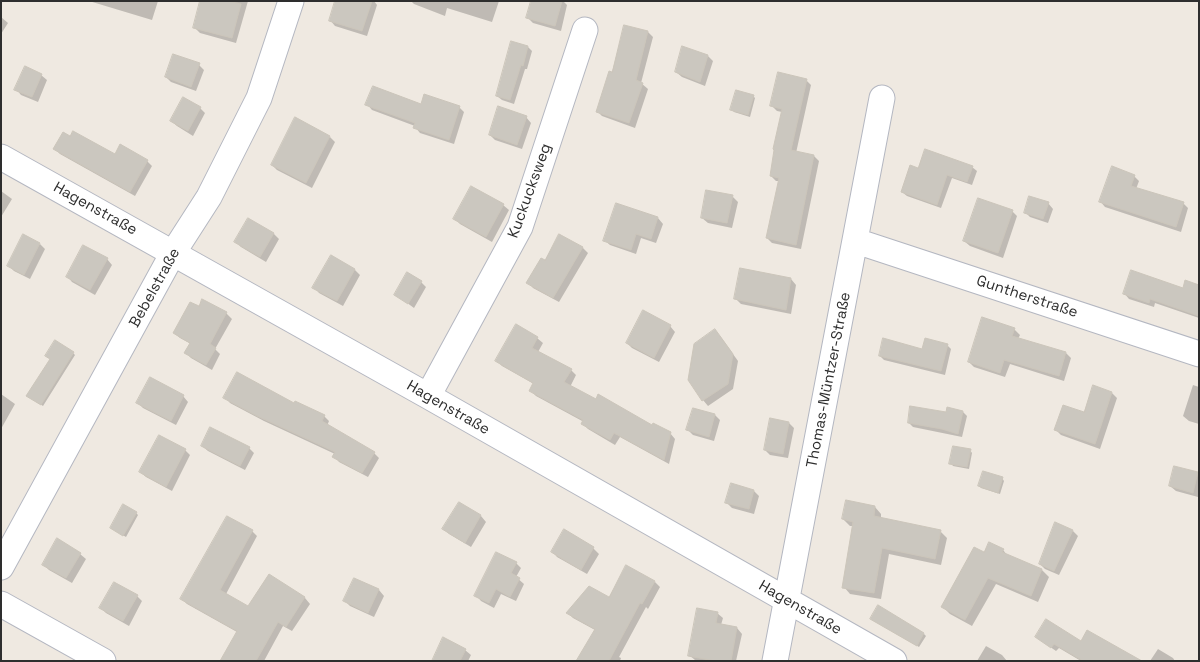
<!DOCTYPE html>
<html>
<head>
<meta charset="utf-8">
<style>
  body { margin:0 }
  #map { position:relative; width:1200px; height:662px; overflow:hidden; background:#efe9e1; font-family:"Space Grotesk",sans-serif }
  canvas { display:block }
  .frame { position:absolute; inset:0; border:2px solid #2e2e2e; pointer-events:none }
</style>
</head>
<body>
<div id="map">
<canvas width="1200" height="662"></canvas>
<div class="frame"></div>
</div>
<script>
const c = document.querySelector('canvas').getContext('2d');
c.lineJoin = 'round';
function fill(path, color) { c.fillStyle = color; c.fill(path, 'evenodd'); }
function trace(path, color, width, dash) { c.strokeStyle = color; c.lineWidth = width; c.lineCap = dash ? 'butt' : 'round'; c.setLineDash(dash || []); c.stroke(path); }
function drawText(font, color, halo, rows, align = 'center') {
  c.font = font + ' "Space Grotesk",sans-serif'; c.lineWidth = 4.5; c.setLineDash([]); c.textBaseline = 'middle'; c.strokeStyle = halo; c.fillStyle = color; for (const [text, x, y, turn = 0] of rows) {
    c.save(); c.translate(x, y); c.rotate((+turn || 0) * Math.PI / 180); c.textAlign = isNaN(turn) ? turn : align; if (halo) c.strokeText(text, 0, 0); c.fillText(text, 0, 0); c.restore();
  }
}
const shadow = new Path2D(`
  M89,1H158L152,20Z
  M202,1H248L236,43L200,33L194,27Z
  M336,1H374L377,5L367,36L335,26L330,20Z
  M411,1H499L492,22L447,8L445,16L414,4Z
  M532,1H563L567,5L561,31L533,23L528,18Z
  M1,17L8,23L1,34Z
  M625,26L648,32L653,37L641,83L648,89L635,128L602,116L597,111L612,73Z
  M512,43L528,47L532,51L527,69H525L514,104L502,100L497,96Z
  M683,48L708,56L713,61L705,86L682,77L676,72Z
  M199,65L204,70L196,91L171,82L166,77Z
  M41,75L47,80L38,102L21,95L16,89Z
  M806,80L811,85L796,153L814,156L819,161L801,249L772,243L767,238L780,181H776L771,176L782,112L777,111L772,106Z
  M753,96L755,98L750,117L734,112L732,110Z
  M367,104L459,107L464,112L454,144L420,133L415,127V126L372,110Z
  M200,108L205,113L193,136L177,126L171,121Z
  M526,117L531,123L522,149L495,140L490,135Z
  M330,137L335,142L312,188L277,170L272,165Z
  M55,149L147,161L152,166L135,196L60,154Z
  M972,167L977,171L972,185L952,178L941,208L907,196L902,192L919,170Z
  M1134,176L1139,181L1136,189L1183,203L1188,208L1181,232L1105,207L1100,201Z
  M471,188L503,205L509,210L492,242L460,224L455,219Z
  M1,191L12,199L1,217Z
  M732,196L738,202L732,228L708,223L702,218Z
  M1048,203L1053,209L1048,223L1030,217L1025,212Z
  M1012,211L1017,216L1003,258L970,246L964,241Z
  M658,218L663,224L656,243L641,238L636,254L610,245L604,240Z
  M249,220L274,234L279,239L266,262L241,247L236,242Z
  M560,236L583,248L588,253L559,302L533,288L528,282L546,262Z
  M40,244L45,249L30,279L14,271L9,266Z
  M331,257L355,270L360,275L343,306L319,293L314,287Z
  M107,259L112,265L95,295L72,282L67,276Z
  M791,279L796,285L791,314L741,304L736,299Z
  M421,282L426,287L414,308L395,294Z
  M1199,286V318L1155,303L1154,307L1129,299L1124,293L1183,290Z
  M203,301L226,313L232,319L215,349L220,354L212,370L191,358L186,353L191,344L180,338L174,333L199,308Z
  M643,312L670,326L675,332L659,362L632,348L627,343Z
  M1014,329L1020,335L1018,339L1066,353L1071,358L1064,381L1010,364L1005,377L974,367L969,362Z
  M720,336L738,361L733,389L708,406L703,400Z
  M537,338L543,343L538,352L571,370L576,375L570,387L653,427L670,433L675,439L669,464L620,437L615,445L588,429L583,424L584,422L536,396L531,391L534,384L502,366L497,361Z
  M947,345L951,349L945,375L884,360L880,356L923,351Z
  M73,353L75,355L43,406L30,398L51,359Z
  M1193,385L1199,387V424L1189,421L1183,416Z
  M1112,393L1117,398L1100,449L1061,435L1056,430L1085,414Z
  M1,394L15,404L1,429Z
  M183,396L188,402L176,425L143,408L138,403Z
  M225,397L294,405L324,416L329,421L327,426L374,453L379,458L368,477L339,462L334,456L335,454L264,421L230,403Z
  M963,412L967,416L962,437L913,427L909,423L947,413Z
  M715,415L720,420L714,441L693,435L688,430Z
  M789,423L794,428L788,458L770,455L765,450Z
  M202,446L249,448L254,453L245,470L208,451Z
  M185,450L190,455L172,491L146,477L140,472Z
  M970,450L972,453L969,469L953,466L951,463Z
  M1175,467L1199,474L1198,497L1176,491L1170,486Z
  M1002,478L1004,481L1000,494L981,488L979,486Z
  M754,491L759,496L754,514L732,508L726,502Z
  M459,503L481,516L486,522L471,547L449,534L444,529Z
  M875,507L881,514V519L940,531L947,538L941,565L889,554L881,599L850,594L844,587L854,526H850L843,519Z
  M136,513L138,515L126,537L111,528Z
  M1055,523L1073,531L1078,536L1059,575L1045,569L1040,564Z
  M252,531L257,536L226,594L248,607L269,575L305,598L310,604L292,631L283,626L264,661H229L237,632L187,604L182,599Z
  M564,531L593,548L599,554L587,574L557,557L552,551Z
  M1003,550L1008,556L1042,570L1049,577L1038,602L996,584L972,626L950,614L943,607L984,554Z
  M80,554L86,559L72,583L49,570L44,565Z
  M516,563L521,568L516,577L524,584L516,601L501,594L494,608L481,601L476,595Z
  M355,579L379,590L384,596L374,617L350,606L345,601Z
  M655,582L660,587L648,609L646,607L619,657L621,658L620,661H578L595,630L573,618L568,613Z
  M137,596L142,601L129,626L106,613L101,608Z
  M878,607L924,634L926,636L919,647L874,621Z
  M717,613L723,618L721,625L737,628L742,634L736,661L695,660L689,655Z
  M1036,637L1081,643L1126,661H1081L1059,648L1056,651Z
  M986,646L1002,655L1007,661H977Z
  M1158,649L1173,658L1175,661H1150Z
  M465,650L471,655L468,661H433Z`);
const building = new Path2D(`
  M200,1H229L241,4L232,38L193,28Z
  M335,1H372L362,31L329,21Z
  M531,1H562L555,26L526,18Z
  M624,25L648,31L636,80L643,83L629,123L596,112L609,71L612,72Z
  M511,41L528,46L523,66L521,65L510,100L496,96Z
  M682,46L708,55L700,82L675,72Z
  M173,54L200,63L191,87L165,77Z
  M25,66L42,74L32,97L14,90Z
  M778,72L807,79L791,150L814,155L796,245L766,238L779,178L770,176L774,150L773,149L782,109L770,106Z
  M373,86L421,104L424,94L460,106L449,140L413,128L415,123L365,105Z
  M736,90L754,95L748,115L730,110Z
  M183,97L201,107L188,131L170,121Z
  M498,106L527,116L517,145L489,135Z
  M295,117L330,136L306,183L271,165Z
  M73,131L115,154L120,144L148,160L130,192L53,149L63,132L70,136Z
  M925,149L973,166L967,182L947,175L937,205L901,192L910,165L918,168Z
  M1112,166L1135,175L1131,186L1184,202L1176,227L1099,202Z
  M471,186L504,204L486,237L453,219Z
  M706,190L733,195L727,223L701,218Z
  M1029,196L1049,202L1043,219L1024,213Z
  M978,198L1013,210L998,253L963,241Z
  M616,203L658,217L651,239L636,234L631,250L603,241Z
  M248,218L274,233L260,257L234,242Z
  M23,234L40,243L24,275L7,266Z
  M559,234L583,247L553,298L526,283L541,258L545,260Z
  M83,245L108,258L90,290L66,277Z
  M331,255L355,269L337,301L312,288Z
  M740,268L791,278L786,310L734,299Z
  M1131,270L1183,288L1185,280L1199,285V316L1150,299L1149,303L1123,294Z
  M407,272L422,281L408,304L394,295Z
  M202,299L227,312L210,344L216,348L206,365L184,353L190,343L173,333L190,302L199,306Z
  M643,310L671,325L654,358L626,343Z
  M982,317L1015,328L1012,336L1066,352L1059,376L1004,360L1000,373L968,362Z
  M516,324L538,337L532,348L572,369L564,382L596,399L598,394L652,425L653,423L671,432L664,460L614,433L610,440L581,424L583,420L529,391L533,383L495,361Z
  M715,329L733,354L728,384L702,401L688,380L694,344Z
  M883,338L922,349L925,338L948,344L941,371L879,356Z
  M55,340L74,352L41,405L26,396L50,359L45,356Z
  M237,372L294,403L295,401L325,415L322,421L375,452L362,473L332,457L335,452L257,416L223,398Z
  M150,377L184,395L171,421L136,403Z
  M1093,385L1112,392L1095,444L1054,430L1063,405L1084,412Z
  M910,406L946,412L947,407L963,411L958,434L942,429L908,423Z
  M693,408L715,414L709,437L686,430Z
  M770,418L789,422L783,454L764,450Z
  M210,427L250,447L240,466L201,446Z
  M159,435L186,449L166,487L139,472Z
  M953,446L971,449L967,467L949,464Z
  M1174,466L1198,472L1193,493L1169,486Z
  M983,471L1003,477L998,493L978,486Z
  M731,483L754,490L749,509L725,503Z
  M846,500L875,506L874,516L941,530L935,559L882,548L874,593L842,588L853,522L842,519Z
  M459,502L481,515L465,543L442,529Z
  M123,504L137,512L123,536L110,528Z
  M227,516L253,530L220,590L248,606L269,574L305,597L286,627L278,622L256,661H220L237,631L180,599Z
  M1055,522L1073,530L1054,571L1039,564Z
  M564,529L594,547L581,570L551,552Z
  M57,538L81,553L66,578L42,565Z
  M989,542L1004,549L1002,552L1042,569L1031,596L988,578L965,620L941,607L974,547L984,552Z
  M496,552L517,562L511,573L520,578L510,597L496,589L489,603L474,596Z
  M626,565L655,581L642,604L640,603L609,661H576L595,629L566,613L589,586L609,597Z
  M354,578L379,589L368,613L343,601Z
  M114,582L138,595L123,621L99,608Z
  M878,605L924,633L917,646L870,619Z
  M697,608L718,612L716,623L737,627L731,661H715L688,656Z
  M1046,619L1081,641L1087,630L1142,661H1083L1054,644L1051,648L1035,637Z
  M443,637L466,649L460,661H432Z`);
const minor = new Path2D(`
  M1,157L428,396L894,661
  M856,241L1199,354
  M428,396L520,227L585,30
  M1,567L173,253L209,197L259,98L291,1
  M1,604L103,661
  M775,661L882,98`);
const streetNames = [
  ["Kuckucksweg",530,191,-70],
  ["Hagenstraße",95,209,29],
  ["Bebelstraße",155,288,-61],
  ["Guntherstraße",1027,297,18],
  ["Thomas-Müntzer-Straße",829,380,-79],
  ["Hagenstraße",448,408,30],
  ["Hagenstraße",800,608,30]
];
fill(shadow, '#0003');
fill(building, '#cbc7bf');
trace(building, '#cbc5ba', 1);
trace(minor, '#b4b7c1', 27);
trace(minor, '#fff', 25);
drawText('15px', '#2e2e2e', '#fff', streetNames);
</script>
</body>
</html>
